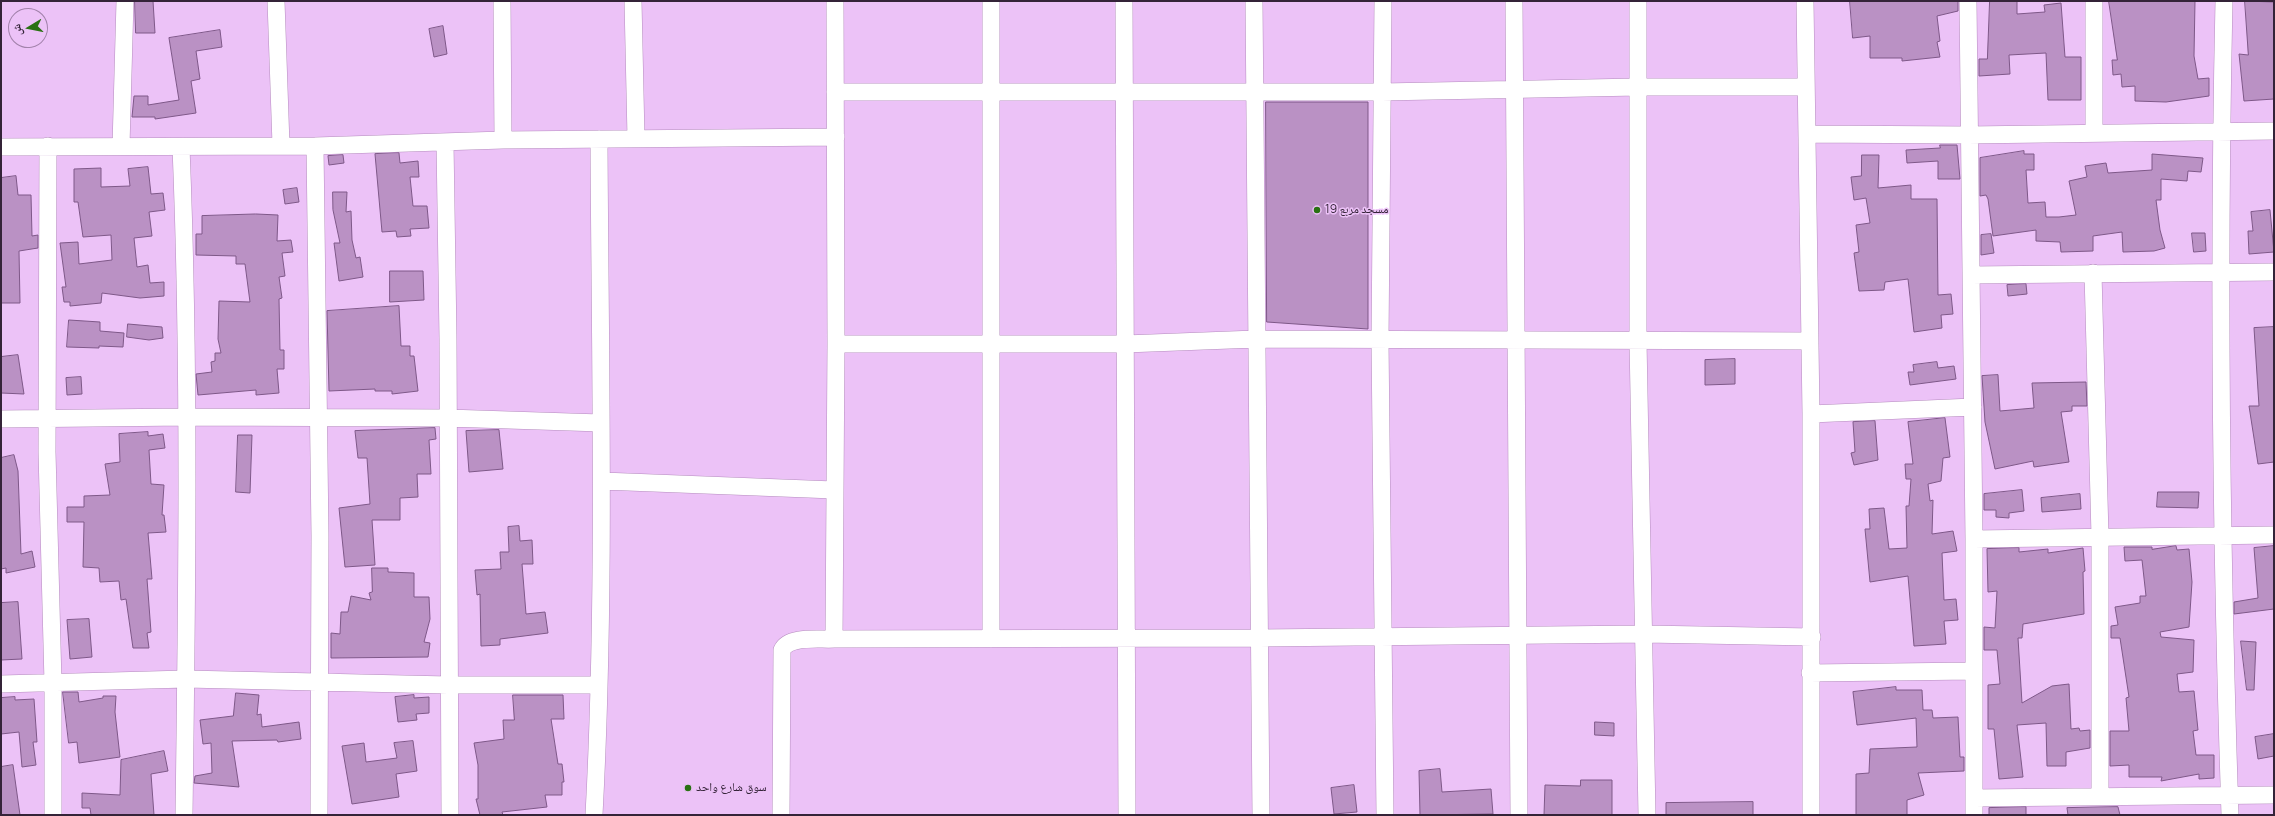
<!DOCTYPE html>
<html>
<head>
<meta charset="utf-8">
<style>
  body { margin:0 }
  #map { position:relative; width:2275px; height:816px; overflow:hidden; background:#ecc2f7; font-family:Manrope,"Noto Naskh Arabic",sans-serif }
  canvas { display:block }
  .frame { position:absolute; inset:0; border:2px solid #342338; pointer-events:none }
  .north { position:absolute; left:8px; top:8px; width:40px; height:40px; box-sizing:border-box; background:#ecc2f7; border:1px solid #a282ab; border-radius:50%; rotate:260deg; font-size:11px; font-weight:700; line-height:16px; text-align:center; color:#342338 }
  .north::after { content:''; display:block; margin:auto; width:14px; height:18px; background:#297112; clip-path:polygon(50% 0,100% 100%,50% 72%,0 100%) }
</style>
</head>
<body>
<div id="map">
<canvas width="2275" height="816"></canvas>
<div class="frame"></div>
<div class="north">ش</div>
</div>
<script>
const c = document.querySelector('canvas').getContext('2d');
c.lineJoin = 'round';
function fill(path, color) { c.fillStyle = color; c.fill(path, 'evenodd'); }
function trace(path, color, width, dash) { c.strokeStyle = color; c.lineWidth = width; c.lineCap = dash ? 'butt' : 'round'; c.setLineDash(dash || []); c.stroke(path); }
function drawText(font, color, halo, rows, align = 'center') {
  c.font = font + ' Manrope,"Noto Naskh Arabic",sans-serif'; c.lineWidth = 3; c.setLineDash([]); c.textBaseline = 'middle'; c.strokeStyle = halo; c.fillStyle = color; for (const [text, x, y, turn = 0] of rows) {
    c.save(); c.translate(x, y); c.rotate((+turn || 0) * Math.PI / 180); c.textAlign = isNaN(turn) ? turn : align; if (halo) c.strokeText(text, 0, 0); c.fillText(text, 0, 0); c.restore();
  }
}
const building = new Path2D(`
  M135,1H153L155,33H136Z
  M1850,1H1958V11L1937,16L1940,41L1937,42L1940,57L1902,61V58H1870V36L1853,38Z
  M1990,1H2017V14L2045,12L2044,5L2061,3L2065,57H2081V100H2048L2046,53L2009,55L2010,74L1979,76V59H1987Z
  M2109,1H2195L2194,56L2198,79L2209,78V96L2166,102L2135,101V86L2122,87L2121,74L2113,75L2112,60H2117Z
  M2245,1L2274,2V99L2244,101L2239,54L2248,55Z
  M443,26L447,54L434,57L429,29Z
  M220,30L222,47L196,51L200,79L191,81L196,113L155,119V117H132L134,96H148V105L179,100L169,38Z
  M1266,102H1368V329L1267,322Z
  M1940,145H1957L1960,179H1938V161L1907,163L1906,150L1940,148Z
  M2024,151V154H2034V170H2026L2028,203L2045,202L2046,217H2059L2076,215L2069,181L2087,177L2085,166L2106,163L2108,173L2152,170V154L2203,158L2201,172L2188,171L2187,181L2161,179V200H2156L2160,230L2165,248L2154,251L2123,252L2122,232L2093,236V251L2061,252L2060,242L2036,241V230L1993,236L1988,199L1986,195L1980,196V158Z
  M399,153L400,163L418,161L419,177H410L413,206H427L429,228L410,229L411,236L397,237L396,231L382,232L375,154Z
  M343,155L344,163L329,165L328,156Z
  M1862,155H1879L1878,188L1911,185V199H1937L1938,295L1951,294L1953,314L1941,315L1942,328L1914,332L1908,279L1885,282L1884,290L1859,291L1854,253L1859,252L1856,225L1870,223L1866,198L1854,200L1851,177L1861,176Z
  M148,167L151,194L163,193L165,210L149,212L152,236L134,238L137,267L148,265L150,283L164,282V296L140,298L102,293L101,303L70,306V302H64L62,287H66L60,243L78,242L79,264L112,260L111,235L83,237L78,202H74V169L101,168V187L130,186L128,169Z
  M16,176L18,195H31L32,236L38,235V248L19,251L20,303H1V178Z
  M297,188L299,202L285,204L283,190Z
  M333,192H347L346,212L351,211L352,240L356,258L360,257L363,277L339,281L334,243H340L333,210Z
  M2270,210L2274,252L2249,254L2248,231H2253L2251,212Z
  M256,214L278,215L277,241L291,240L293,252L282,253L285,276L279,277L282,298L279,299L280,350H284V369H277L279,393L256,395V390L198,395L196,374L212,372L211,362L215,361V353H221L218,339L219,301L250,302L245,264H236V256L196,255V234H202V216Z
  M2192,233H2205L2206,251L2194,252Z
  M1991,234L1994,253L1981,255V235Z
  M390,271H423L424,300L390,302Z
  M2026,284L2027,294L2008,296L2007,285Z
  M399,306L401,346H410V356H414L418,391L392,394V391H375V389L329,391L327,311Z
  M69,320L100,322V331L124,333L123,347L99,346V348L67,347Z
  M128,324L162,327L163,338L149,340L127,337Z
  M2274,327V462L2258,464L2249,406H2259L2254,328Z
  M18,355L24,394L1,393V357Z
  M1735,359V384L1705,385V360Z
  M1937,362L1938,368L1954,366L1956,379L1910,385L1908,372H1914L1913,365Z
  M1998,375L2000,411L2034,408L2032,383L2086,382L2087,406H2072V411L2061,412L2069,462L2034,467L2033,461L1995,469L1985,422L1982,376Z
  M81,377L82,394L67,395L66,378Z
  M1945,418L1950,457L1943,458L1941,481L1928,484L1930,501L1933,500L1932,534L1953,531L1957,551L1942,553L1944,600L1956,599L1958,620L1944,621L1946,644L1914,646L1908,576L1870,582L1865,529H1870L1869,509L1884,508L1889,549L1907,548L1906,506H1909L1911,479H1906L1905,464H1913L1908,422Z
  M1875,421L1878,460L1854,465L1851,453L1855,452L1853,422Z
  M435,428L436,439L429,440L431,474H417L418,497L400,498V520H372L375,565L345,567L339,508L370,504L367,458H358L355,431Z
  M499,430L503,469L469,472L466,431Z
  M148,432V436L163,434L165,448L149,450L151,484L164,485L162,515H164L166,532L148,533L152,579H147L151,632L147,633L149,648H133L126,599L121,600L119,581L100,582L99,568L83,567L84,522H67V507H84V496L110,495L105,464L120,462L119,434Z
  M238,435H252L250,493L236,492Z
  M14,455L18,471L21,554L32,551L35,567L6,573V568L1,569V458Z
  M2022,490L2024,511L2009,513V518L1996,517V510H1984V494Z
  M2158,492H2199L2198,508L2157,507Z
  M2080,494L2081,509L2042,512L2041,498Z
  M519,526L520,541L532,540L533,564H522L526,614L545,612L548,633L500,639V645L481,646L480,594L477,595L475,570L501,569L500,552H509L508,527Z
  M2176,546L2177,550L2189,549L2192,582L2189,627L2160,632L2161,637L2194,640L2193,672L2177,674L2179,692L2194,691L2198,730L2193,731L2196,755H2214V778L2199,779V774L2161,781L2162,777H2129V765L2110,766V731H2129L2126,698L2129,697L2120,638H2111V626L2118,625L2115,607L2140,603V596H2146L2142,560L2125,561L2124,547H2152V549Z
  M2274,546V609L2234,614V602L2258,598L2254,548Z
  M2019,548V552L2048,549V553L2083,548L2085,571L2083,572L2084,614L2023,624L2022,638H2018L2022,703L2052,686L2069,684L2071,729L2079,728L2080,731L2090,730V748L2066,752V766H2047L2046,723L2017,725L2023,777L1999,779L1994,729H1988V685L2000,684L1997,650H1984V627L1995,628L1997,591L1988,592L1987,549Z
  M372,568H388V572L414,573V597H429L430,619L424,642L430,643L428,657L331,658V633L340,634L341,612H348L351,596L371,600L369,593L372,592Z
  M18,602L22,659L1,660V603Z
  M89,619L92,657L70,659L67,620Z
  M2241,641L2256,642L2254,690H2247Z
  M1896,687V690H1922L1923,710H1932L1933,718L1958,717L1960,757H1964V771L1918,773L1924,795L1907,800V815H1856V774L1869,773L1870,749L1917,747L1916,718L1857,725L1853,692Z
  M63,692H78L79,702L103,698V696H116L115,712L120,757L79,763L77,742L69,743Z
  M236,693L259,695L257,715L261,714L262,727L299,722L301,739L278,742L277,740L232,741L239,787L194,783L195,776L212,773L211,743L203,744L200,720L233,716Z
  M414,695V698L429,697V713L416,714L417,720L398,722L395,697Z
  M513,695H563L564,719H551L558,764H562L564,782H562V795H545L547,807L502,812L503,815H480L476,799H478V765L474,743L504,739L503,720H514Z
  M15,697V700L34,699L37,742H33L36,765L22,767L19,732L1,734V698Z
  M1595,722L1614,723V736L1595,735Z
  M2274,734V756L2258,759L2255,737Z
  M413,741L417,771L396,774L399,797L352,804L342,746L364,743L366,762L397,758L394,743Z
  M164,751L168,771L151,774L154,815H91L90,808H82V793L120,795L121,760Z
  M13,765L20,815H1V767Z
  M1440,769L1442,792L1491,789L1493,814L1420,815L1419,771Z
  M1581,780H1612V815H1544L1545,785L1580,786Z
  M1354,785L1357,812L1334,814L1331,788Z
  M1753,802V815H1666V803Z
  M2026,807V815H1989V808Z
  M2118,807L2120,815H2068L2067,808Z`);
const minor = new Path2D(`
  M276,1L281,145
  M502,1L503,140
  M633,1L636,138
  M1124,1L1127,815
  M1254,1L1261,815
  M1383,1L1380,340L1385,815
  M1514,1L1519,815
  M1638,1V341L1647,815
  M1805,1L1811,414V815
  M1968,1L1974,539V815
  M2224,1C2218,272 2221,544 2230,815
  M835,92H1382L1638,87H1805
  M2094,132V1
  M1807,134L1968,135L2274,131
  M445,142L448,339L450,815
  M48,146L47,452L53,683V815
  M121,146L125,1
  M315,146L320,536L319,815
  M1,147L315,146L503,140L836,137
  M181,147C190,369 187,592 184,815
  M2093,273L2100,536V796
  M1971,275L2274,272
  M836,344H1125L1256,339L1810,341
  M1811,414L1973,407
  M1,419L187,417L447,418L601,423
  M602,481L834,490
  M1974,539L2274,535
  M834,639L836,344L835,1
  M991,639V1
  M1810,673L1973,671
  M1,684L186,679L448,685H598
  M1974,798L2274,795
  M594,815C606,590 600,364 599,139
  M781,815L782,650C789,635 820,640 834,639L1259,638L1645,634L1812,637`);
const markers = [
  [1317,210,4,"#297112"],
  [688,788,4,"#297112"]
];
const poiNames = [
  ["مسجد مربع 19",1325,210],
  ["سوق شارع واحد",696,788]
];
fill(building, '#ba91c4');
trace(building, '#7e5888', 1);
trace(minor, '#b58cbe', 18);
trace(minor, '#fff', 17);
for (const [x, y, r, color] of markers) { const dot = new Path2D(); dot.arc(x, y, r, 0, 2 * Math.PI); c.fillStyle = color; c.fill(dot); trace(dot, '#ecc2f7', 1.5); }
drawText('12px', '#342338', '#ecc2f7', poiNames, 'left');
</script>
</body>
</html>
